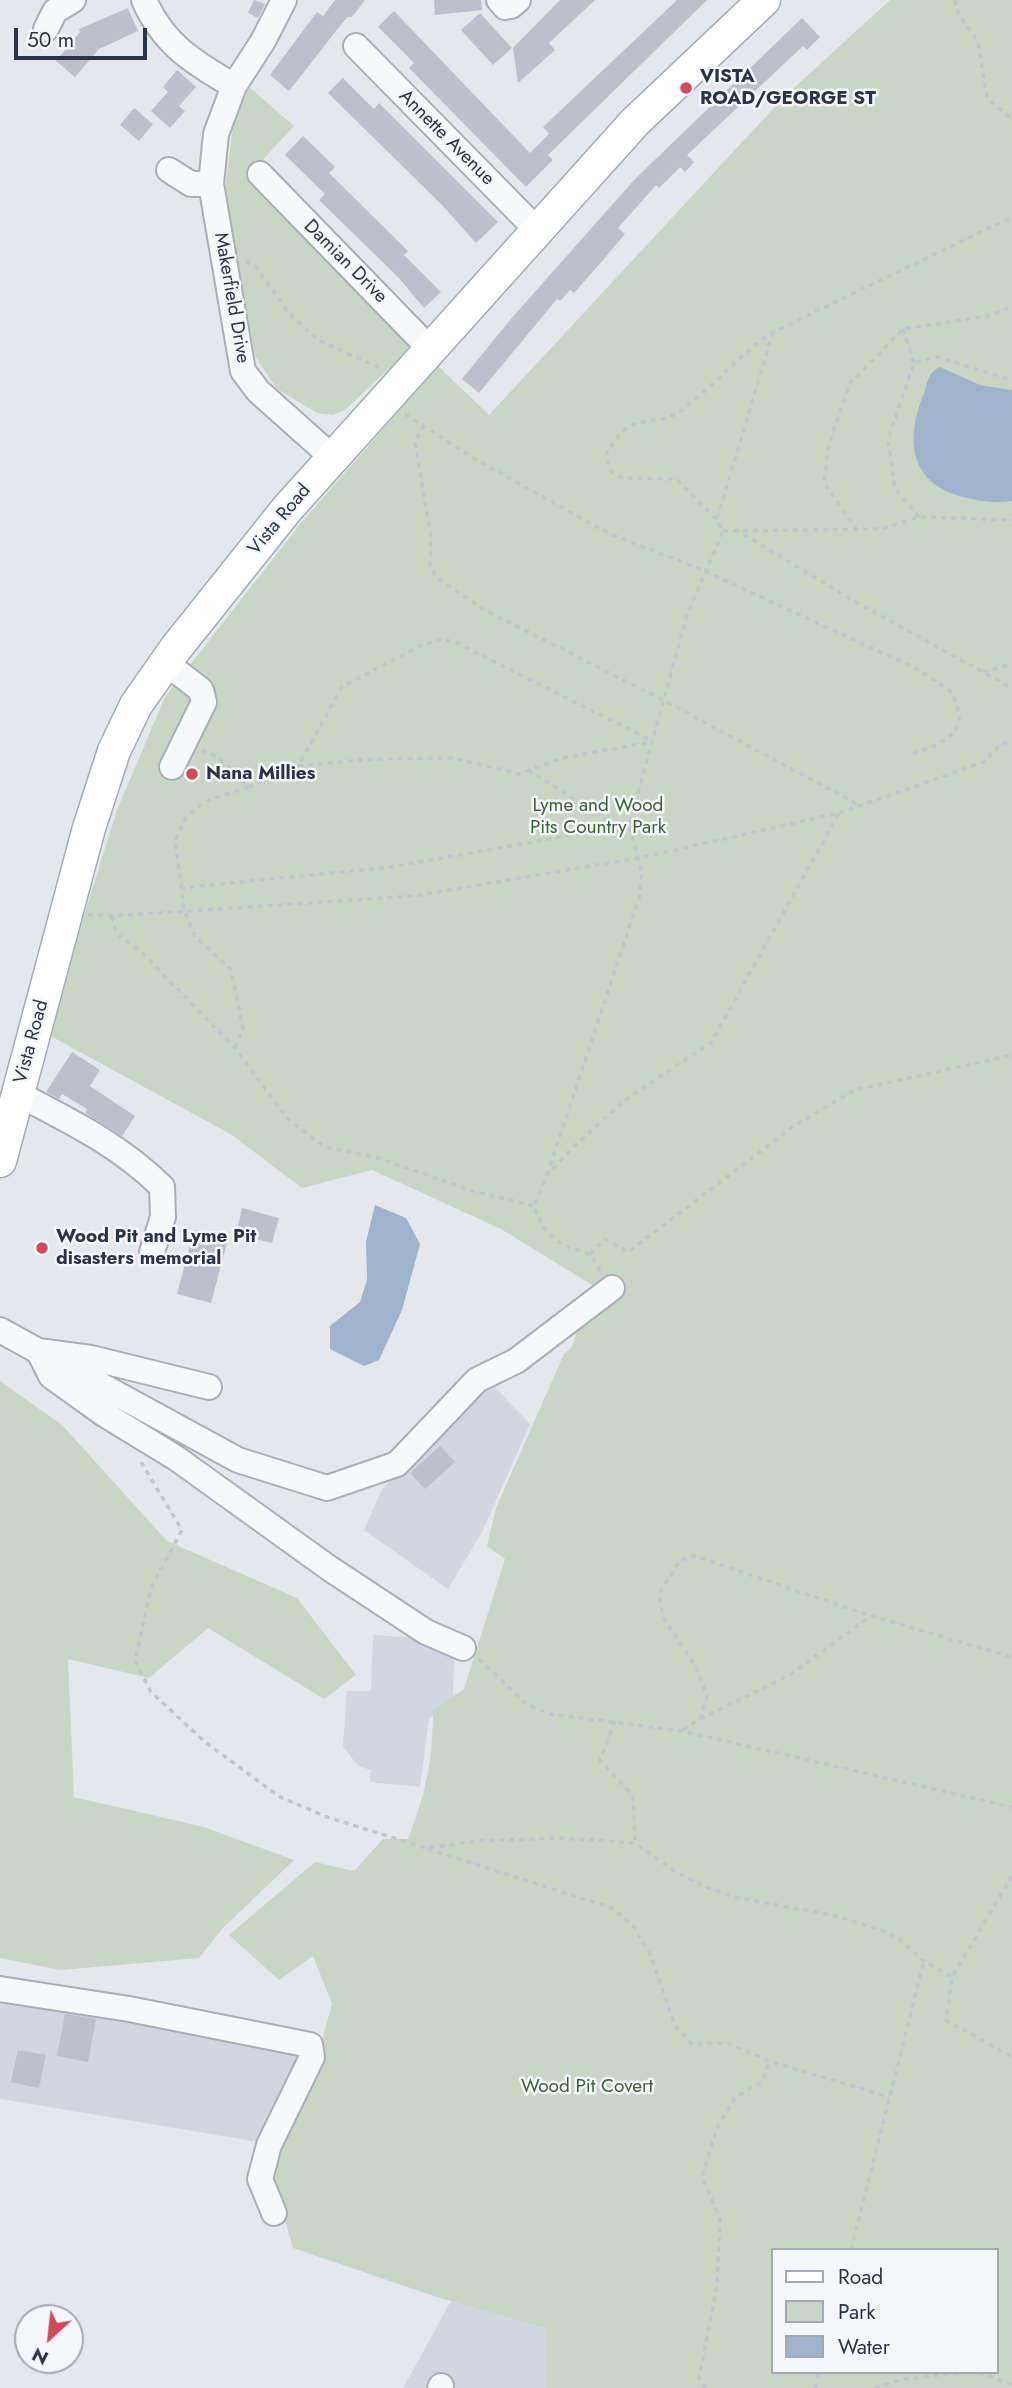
<!DOCTYPE html>
<html>
<head>
<meta charset="utf-8">
<style>
  body { margin:0 }
  #map { position:relative; width:1012px; height:2388px; overflow:hidden; background:#e4e7ec; font-family:Jost,sans-serif }
  canvas { display:block }
  .legend { position:absolute; left:771px; top:2248px; width:228px; height:126px; box-sizing:border-box; background:#f4f6f9; border:2px solid #a4a8b1; margin:0; padding:9px 12px; list-style:none; font-size:21px; color:#2b3445 }
  .legend li { display:flex; align-items:center; gap:14px; height:35px }
  .legend b { width:35px; border:2px solid #a4a8b1 }
  .north { position:absolute; left:14px; top:2304px; width:70px; height:70px; box-sizing:border-box; background:#f4f6f9; border:2px solid #a4a8b1; border-radius:50%; rotate:207deg; font-size:19px; font-weight:700; line-height:28px; text-align:center; color:#2b3445 }
  .north::after { content:''; display:block; margin:auto; width:24px; height:32px; background:#d1495b; clip-path:polygon(50% 0,100% 100%,50% 72%,0 100%) }
  .scale { position:absolute; left:14px; top:28px; width:133px; height:32px; box-sizing:border-box; border:4px solid #2b3445; border-top:0; padding-left:9px; font-size:21px; line-height:24px; white-space:nowrap; color:#2b3445; -webkit-text-stroke:5px #f4f6f9; paint-order:stroke }
</style>
</head>
<body>
<div id="map">
<canvas width="1012" height="2388"></canvas>
<ul class="legend">
<li><b style="height:9px;background:#fff"></b>Road</li>
<li><b style="height:19px;background:#c9d6c5"></b>Park</li>
<li><b style="height:19px;background:#9fb4cc"></b>Water</li>
</ul>
<div class="north">N</div>
<div class="scale">50 m</div>
</div>
<script>
const c = document.querySelector('canvas').getContext('2d');
c.lineJoin = 'round';
function fill(path, color) { c.fillStyle = color; c.fill(path, 'evenodd'); }
function trace(path, color, width, dash) { c.strokeStyle = color; c.lineWidth = width; c.lineCap = dash ? 'butt' : 'round'; c.setLineDash(dash || []); c.stroke(path); }
function drawText(font, color, halo, rows, align = 'center') {
  c.font = font + ' Jost,sans-serif'; c.lineWidth = 5; c.setLineDash([]); c.textBaseline = 'middle'; c.strokeStyle = halo; c.fillStyle = color; for (const [text, x, y, turn = 0] of rows) {
    c.save(); c.translate(x, y); c.rotate((+turn || 0) * Math.PI / 180); c.textAlign = isNaN(turn) ? turn : align; if (halo) c.strokeText(text, 0, 0); c.fillText(text, 0, 0); c.restore();
  }
}
const built = new Path2D(`
  M493,1385L530,1424L482,1532L448,1589L364,1530L382,1489Z
  M373,1635L419,1638L454,1658L453,1697L429,1719L420,1787L370,1782L371,1770L358,1766L343,1746L347,1691H371Z
  M0,1996L304,2050L264,2143L0,2099Z
  M451,2301L547,2329V2388H403Z`);
const green = new Path2D(`
  M890,0H1012V2388H547V2329L437,2297L293,2248L267,2156L321,2044L332,2004L313,1956L279,1980L229,1935L315,1862L354,1871L383,1839H408C426,1793 433,1760 433,1710L464,1689L505,1559L487,1546L496,1508L564,1354L572,1347L592,1285L501,1229L372,1170L302,1188L232,1135L47,1034L117,810L165,697L301,523L438,366L489,415L784,97ZM772,2250H996V2372H772Z
  M249,87L294,126L249,175L406,336L409,346L401,357L345,410L333,415L317,413L277,389L255,356L224,198L233,127Z
  M0,1381L62,1425L167,1541L297,1598L356,1675L324,1699L208,1628L149,1678L68,1659L74,1797L204,1827L294,1860L222,1929L199,1958L60,1970L0,1958Z`);
const water = new Path2D(`
  M940,367L980,385L1012,390V501C995,504 980,501 963,497C909,483 905,440 924,393C928,382 928,372 940,367Z
  M375,1205L406,1218L420,1244L402,1310L379,1360L364,1366L330,1349V1326L360,1302L367,1280L366,1242Z`);
const building = new Path2D(`
  M254,0L265,4L258,18L248,13Z
  M335,0H365L352,17H347L289,91L270,75L317,12L323,16Z
  M434,0H481L482,10L435,15Z
  M560,0H595L549,43L555,50L518,83L513,48Z
  M677,0H707L548,155L553,160L526,187L409,68L414,63L378,27L394,11L530,153L549,134L543,127Z
  M128,8L138,31L99,49L75,77L56,61L80,32L79,29Z
  M480,13L512,48L493,65L461,30Z
  M802,18L820,37L807,50L803,46L687,155L694,162L685,172L680,167L659,188L656,185L618,228L625,234L603,260L574,293L570,290L560,301L557,299L479,393L462,379L510,320L635,179Z
  M177,70L196,87L179,106L185,111L170,128L151,111L168,92L163,87Z
  M343,78L374,109L379,103L498,222L476,243L442,205L328,93Z
  M134,108L153,124L139,141L120,125Z
  M303,136L335,167L329,173L408,251L404,255L441,292L424,308L399,278L319,200L325,194L285,155Z
  M72,1052L100,1070L90,1086L135,1116L122,1136L85,1113L87,1109L62,1094L59,1099L46,1092Z
  M242,1208L279,1218L272,1243L236,1234Z
  M194,1230L228,1239L211,1303L177,1294Z
  M440,1446L455,1462L425,1489L410,1473Z
  M65,2014L96,2019L88,2062L57,2056Z
  M18,2050L46,2055L39,2088L11,2082Z`);
const path = new Path2D(`
  M955,0L958,13L978,42L987,98L1012,119
  M246,261L256,267L288,312L318,340L382,369
  M903,329L914,363
  M405,414L473,458L608,533L705,571L917,669L952,692L960,715L955,732L937,745L913,754
  M424,425L415,442L431,537L430,564L436,577L483,609L665,701L857,804
  M919,517L895,489L888,439L914,363L937,357L1012,380
  M716,519L676,479L623,478L610,470L606,454C611,447 616,438 622,432C638,417 665,424 682,410C714,386 739,355 773,332L1012,217
  M735,529L852,600L1012,688
  M857,530L824,483L829,444L850,383L903,329L989,316L1012,306
  M723,531L881,529L919,517L1012,520
  M983,672L1012,664
  M202,750L219,758L248,787L298,766L342,687L419,646L441,639L457,643L653,741
  M298,766L373,759L453,758L519,774L562,758L651,742
  M528,770L618,827L629,826
  M180,888L391,867L618,827
  M88,915L112,916L413,896L639,858L839,813L984,762L1001,744L1012,741
  M112,916L116,933L141,952L235,1048L288,1119L325,1147L375,1157L473,1191L534,1206
  M235,1048L243,1028L231,970L195,936L184,910L175,840L186,817L204,802L248,787
  M547,1175L639,898L642,872L629,826L687,615L723,531L717,519L773,332
  M590,1254L605,1239L628,1252L794,1126L855,1090L1012,1055
  M600,1271L590,1254C557,1244 546,1239 534,1206L547,1175L573,1147L629,1097L711,1043L839,813
  M141,1462L182,1530L151,1588L135,1661L151,1692L205,1742L280,1797L327,1817L426,1848L478,1841L558,1838L635,1843L676,1872L706,1887L734,1897L837,1916L881,1930L898,1938L924,1961L952,1977
  M479,1659L526,1704L550,1714L682,1731L1012,1807
  M700,1719L788,1676L871,1616
  M615,1721L600,1760L633,1796L635,1843
  M683,1730L700,1719L707,1696L696,1667L663,1617L659,1594L680,1560L695,1556L871,1616L1012,1657
  M428,1849L612,1908L633,1926L651,1956L675,2026L692,2044L728,2043L769,2061L889,2097
  M1012,1876L952,1977L946,2020L1012,2057
  M851,2250L924,1961
  M979,2372L1012,2385
  M706,2388L699,2378L717,2286L720,2219L702,2176L717,2128L735,2098L763,2081L769,2061
  M815,2388L819,2372
  M875,2388L904,2379L968,2372`);
const minor = new Path2D(`
  M144,0C163,44 194,63 234,86
  M284,0L263,41L234,86L216,134L211,184L243,371L258,391L333,458
  M499,0L505,7L511,6L518,0
  M46,29L55,11L73,0
  M356,46L537,230
  M169,170L191,184H211
  M260,174L431,350
  M166,663L201,690L204,702L172,767
  M18,1094C70,1121 121,1146 162,1187L163,1217L152,1252
  M0,1330L38,1351L91,1358L209,1387
  M38,1351L238,1460L327,1488L397,1464L477,1380L516,1361L612,1288
  M39,1352L51,1376L104,1414L176,1458L329,1568L426,1632L463,1648
  M0,1989L129,2009L310,2045L312,2057L269,2145L260,2179L274,2213
  M440,2388L441,2386`);
const major = new Path2D(`
  M0,1161L89,828L114,751L136,705L176,648L287,509L635,122L764,0`);
const markers = [
  [686,88,7,"#d1495b"],
  [192,774,7,"#d1495b"],
  [42,1248,7,"#d1495b"]
];
const poiNames = [
  ["VISTA",700,77],
  ["ROAD/GEORGE ST",700,99],
  ["Nana Millies",206,774],
  ["Wood Pit and Lyme Pit",56,1237],
  ["disasters memorial",56,1259]
];
const streetNames = [
  ["Annette Avenue",446,138,45],
  ["Damian Drive",345,262,45],
  ["Makerfield Drive",231,298,80],
  ["Vista Road",280,520,-50],
  ["Vista Road",32,1042,-75]
];
const parkNames = [
  ["Lyme and Wood",598,806],
  ["Pits Country Park",598,828],
  ["Wood Pit Covert",587,2087]
];
fill(built, '#d2d6de');
fill(green, '#c9d6c5');
fill(water, '#9fb4cc');
fill(building, '#bbc0ca');
trace(minor, '#a9aeb7', 28);
trace(major, '#a3abb8', 35);
trace(path, '#c2c5cb', 3.5, [5, 5]);
trace(minor, '#f7f8fa', 24);
trace(major, '#fff', 32);
for (const [x, y, r, color] of markers) { const dot = new Path2D(); dot.arc(x, y, r, 0, 2 * Math.PI); c.fillStyle = color; c.fill(dot); trace(dot, '#f4f6f9', 2.5); }
drawText('bold 19px', '#2b3445', '#f4f6f9', poiNames, 'left');
drawText('19px', '#2b3445', '#f4f6f9', streetNames);
drawText('19px', '#3f6138', '#f4f6f9', parkNames);
</script>
</body>
</html>
